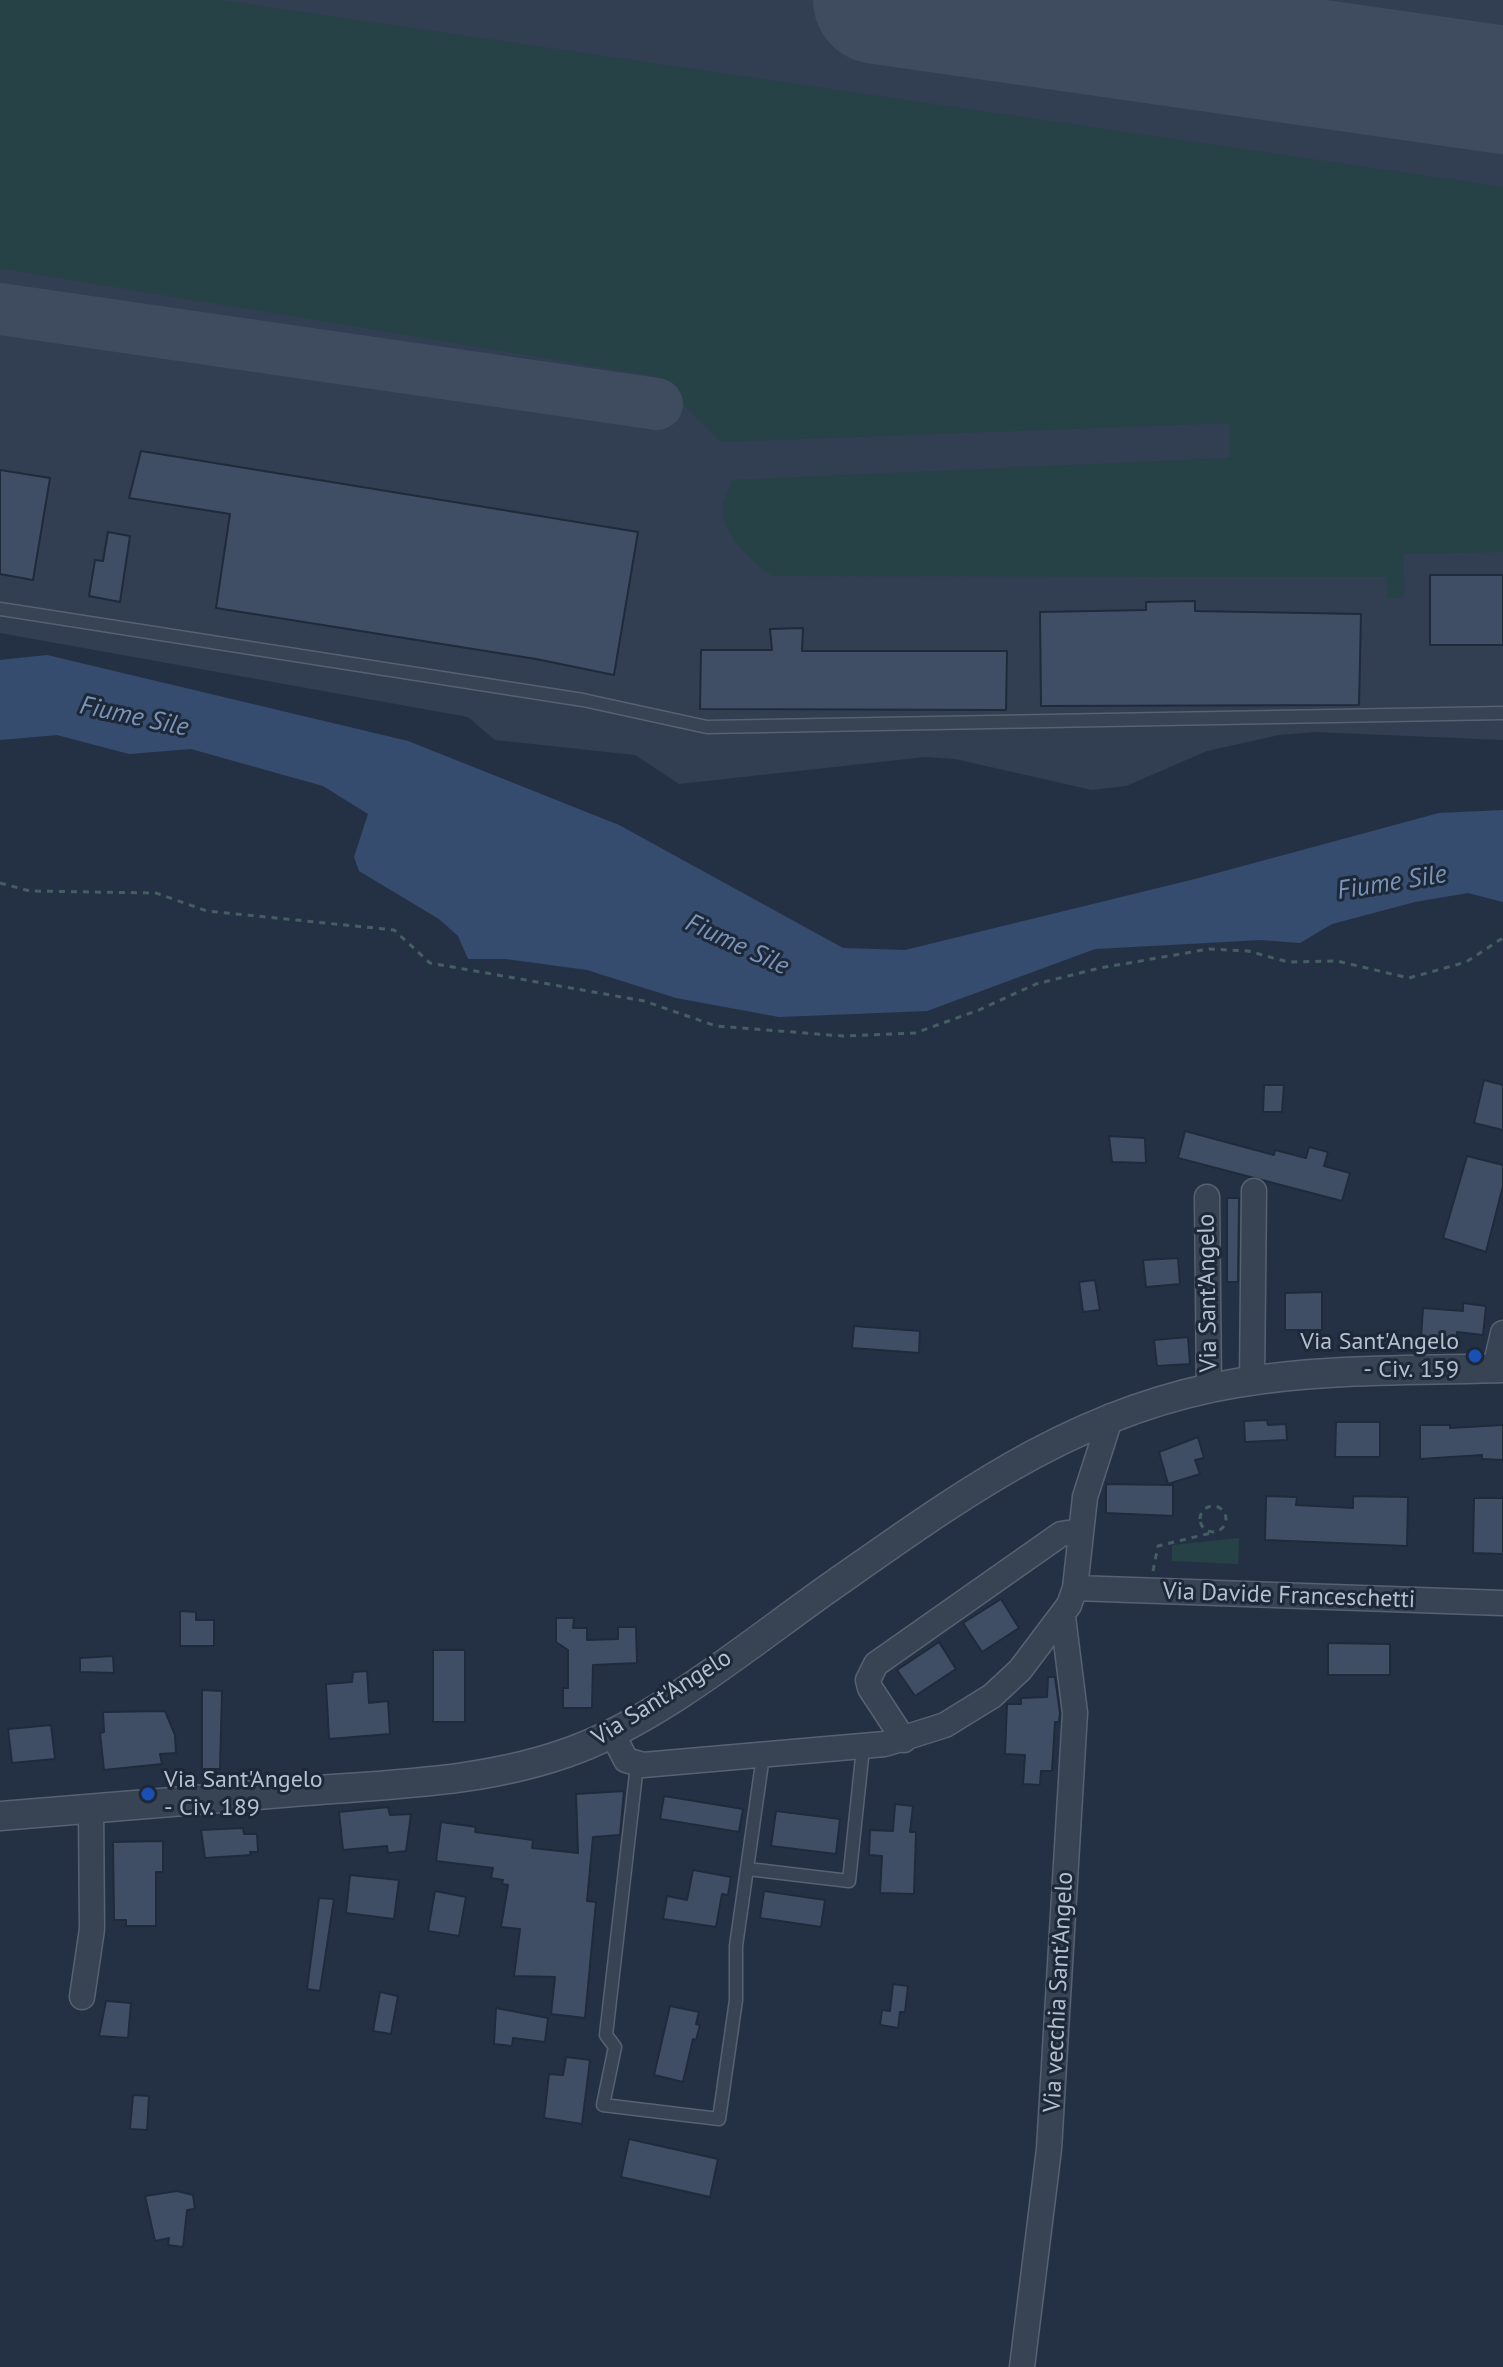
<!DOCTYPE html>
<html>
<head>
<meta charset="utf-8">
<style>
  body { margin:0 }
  canvas { display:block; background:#243145 }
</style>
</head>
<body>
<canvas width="1503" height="2367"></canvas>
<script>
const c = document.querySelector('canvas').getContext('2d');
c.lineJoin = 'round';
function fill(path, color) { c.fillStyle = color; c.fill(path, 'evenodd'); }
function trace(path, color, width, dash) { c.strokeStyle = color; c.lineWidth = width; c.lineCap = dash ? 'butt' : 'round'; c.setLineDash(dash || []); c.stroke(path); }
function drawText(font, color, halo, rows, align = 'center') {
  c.font = font + ' "PT Sans",sans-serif'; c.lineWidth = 6; c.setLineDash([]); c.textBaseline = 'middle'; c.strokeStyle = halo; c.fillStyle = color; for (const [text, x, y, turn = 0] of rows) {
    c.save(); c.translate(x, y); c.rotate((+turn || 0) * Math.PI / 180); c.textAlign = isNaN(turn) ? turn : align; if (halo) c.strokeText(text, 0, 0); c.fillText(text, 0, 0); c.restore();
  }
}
const airport = new Path2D(`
  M0,0H1503V740L1315,732L1279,735L1207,751L1126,786L1092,790L955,759L925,757L679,784L635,755L495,740L468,717L0,633Z`);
const green = new Path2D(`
  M0,0H220L1503,187V552L1403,554L1405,593L1400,598H1387L1386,577L773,576C753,564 718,531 723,504C725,496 730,488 733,480L1230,458V423L721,442L654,376L0,268Z
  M1239,1538L1238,1564L1172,1561V1545Z`);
const water = new Path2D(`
  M47,655L408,741L619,825L843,948L905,950L1195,879L1439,813L1503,810V902L1468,893L1415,902L1332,924L1300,943L1261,940L1095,949L927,1011L779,1017L676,998L587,970L506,959H468L458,936L439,919L359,871L354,857L368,814L323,786L191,749L129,754L57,735L0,740V660Z`);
const taxiway = new Path2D(`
  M0,309L657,404`);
const runway = new Path2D(`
  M877,0L1503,90`);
const building = new Path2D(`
  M141,451L638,532L614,675L536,659L216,608L230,514L129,498Z
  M0,470L50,478L33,580L0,574Z
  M108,532L130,536L120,602L89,596L95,560L103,561Z
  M1430,575H1503V645H1430Z
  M1195,601V611L1361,614L1359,705L1041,706L1040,612L1146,610V602Z
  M803,628L802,651H1007L1006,710L700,709L701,650H772L770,629Z
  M1484,1080L1503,1085V1130L1474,1123Z
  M1264,1085H1284L1282,1112H1263Z
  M1185,1131L1274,1155L1275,1150L1306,1158L1309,1147L1328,1152L1324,1166L1350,1173L1342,1201L1178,1158Z
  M1109,1136L1145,1138L1146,1163L1112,1162Z
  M1467,1156L1503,1165V1186L1486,1252L1443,1238Z
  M1227,1198H1239L1238,1282H1227Z
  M1178,1258L1180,1284L1146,1287L1143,1260Z
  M1095,1280L1100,1310L1083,1312L1079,1282Z
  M1322,1292V1330H1285V1293Z
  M1463,1303L1486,1306L1483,1335L1457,1332V1340L1421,1337L1423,1308L1463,1311Z
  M854,1326L920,1331L919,1353L852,1348Z
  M1188,1337L1190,1364L1157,1366L1154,1340Z
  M1267,1420L1268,1425L1286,1424L1287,1440L1245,1442L1244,1421Z
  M1336,1422H1380V1457H1335Z
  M1420,1425H1450V1428L1503,1425V1460L1482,1459V1455L1420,1459Z
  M1198,1437L1204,1458L1195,1460L1200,1474L1168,1484L1159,1452Z
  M1106,1484L1173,1485V1516L1106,1513Z
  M1266,1496L1297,1497L1296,1505L1353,1508V1496L1408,1497L1407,1546L1265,1540Z
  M1474,1498H1503V1554L1473,1553Z
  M1001,1599L1019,1628L982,1652L963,1623Z
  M180,1611L196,1612V1620H214V1646H180Z
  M556,1618H574L573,1628H587V1640L618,1639V1627H636L637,1663L593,1665L592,1708H563V1688H568V1650L556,1642Z
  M939,1642L956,1669L915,1696L897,1670Z
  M1328,1643L1390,1644V1675H1328Z
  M433,1650H465V1722H433Z
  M113,1656L114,1673L80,1672V1658Z
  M367,1671L369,1703L388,1701L390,1734L329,1739L326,1684L352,1682L353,1672Z
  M1048,1677H1055L1060,1713L1059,1722H1055L1052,1771H1041L1040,1785L1023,1784L1025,1755L1005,1754L1007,1704H1021V1698L1047,1697Z
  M202,1690L222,1691L220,1769H202Z
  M165,1711L175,1735L176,1753L160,1754L162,1764L104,1770L100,1733L104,1732L103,1712Z
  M51,1725L55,1759L12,1763L8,1729Z
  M624,1791L620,1835L593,1837L587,1901L596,1902L585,2018L551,2014L555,1977L514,1976L520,1929L501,1927L508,1885L502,1884L503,1880L491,1878L493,1868L436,1861L441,1822L476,1827L475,1832L533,1840L532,1848L578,1853L576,1794Z
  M664,1796L743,1809L739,1832L660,1819Z
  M895,1804L913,1806L910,1832H916L914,1894L880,1893L882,1856L869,1855L870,1830L893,1831Z
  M388,1807L390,1815L411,1814L406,1851L388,1853L387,1846L343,1850L339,1812Z
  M776,1811L840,1819L836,1854L771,1846Z
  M243,1828L244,1834H257L258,1852H250L251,1855L205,1858L201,1830Z
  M163,1841V1872H156V1926H126V1920H114L113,1842Z
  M693,1870L731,1877L728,1895L722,1894L716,1927L663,1919L667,1896L687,1900Z
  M350,1875L399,1880L394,1919L346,1913Z
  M435,1891L466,1897L459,1936L428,1931Z
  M764,1891L825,1900L821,1927L760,1918Z
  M319,1898L334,1899L320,1991L307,1989Z
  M893,1984L908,1986L905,2012H900L898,2028L880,2025L882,2010L890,2011Z
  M380,1992L398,1996L391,2034L373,2031Z
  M106,2001L131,2003L128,2038L99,2036Z
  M670,2006L699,2012L696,2024L700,2025L696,2040L693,2039L683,2082L654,2075Z
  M496,2008L548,2018L545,2042L513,2038L512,2046L494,2044Z
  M566,2057L590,2060L582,2124L544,2118L549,2074L563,2075Z
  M133,2095L149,2096L147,2130L130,2129Z
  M629,2139L718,2159L710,2197L621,2177Z
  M177,2191L193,2195L195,2209L187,2210L183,2247L168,2245L169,2238L155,2241L145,2196Z`);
const path = new Path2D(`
  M0,883L30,891L156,893L207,911L394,930L430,963L644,1001L716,1026L843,1036L915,1033L979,1010L1036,984L1100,968L1209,949L1248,951L1288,962L1337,961L1409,978L1466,962L1503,938
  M1200 1519a13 13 0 1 1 26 0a13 13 0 1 1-26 0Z
  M1153,1571L1158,1546L1215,1532`);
const service = new Path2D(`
  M0,609L583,700L707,727L1503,713
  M637,1765L606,2035L615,2047L603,2105L719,2119L736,2000V1946L763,1756
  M748,1869L849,1881L863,1748`);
const minor = new Path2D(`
  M1207,1197L1209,1388
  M1495,1368L1503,1333
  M1252,1380L1254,1191
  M1075,1588L1503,1603
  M612,1733L626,1760L643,1765L885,1744L945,1725L992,1696L1020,1670L1069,1605L1075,1588L1085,1497L1111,1416
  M904,1740L870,1688L868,1680L876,1664L1061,1534L1081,1531
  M82,1997L92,1929L91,1808
  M1022,2367L1049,2149L1075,1713L1063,1617`);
const tertiary = new Path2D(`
  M0,1816C102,1807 204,1799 306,1791C398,1784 491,1782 577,1749C666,1715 757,1638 836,1583C963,1494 1078,1409 1237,1383C1324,1368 1415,1371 1503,1368`);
const markers = [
  [1475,1356,8,"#1a4fb4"],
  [148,1794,8,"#1a4fb4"]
];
const streetNames = [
  ["Via Sant'Angelo",1208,1293,-91],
  ["Via Davide Franceschetti",1289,1596,2],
  ["Via Sant'Angelo",662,1698,-32],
  ["Via vecchia Sant'Angelo",1059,1992,-87]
];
const poiNames = [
  ["Via Sant'Angelo",1459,1342],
  ["- Civ. 159",1459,1370],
  ["Via Sant'Angelo",164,1780,"left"],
  ["- Civ. 189",164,1808,"left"]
];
const waterNames = [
  ["Fiume Sile",134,717,12],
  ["Fiume Sile",1392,883,-9],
  ["Fiume Sile",737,945,25]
];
fill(airport, '#323e51');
fill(green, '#264246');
fill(water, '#364c6e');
trace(taxiway, '#3f4c60', 52);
trace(runway, '#3f4c60', 128);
fill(building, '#404e65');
trace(building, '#1f2a3b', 2);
trace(service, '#576171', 15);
trace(minor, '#576171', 27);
trace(tertiary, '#576171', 31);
trace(path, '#445e62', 3, [6, 6]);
trace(service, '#384454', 12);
trace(minor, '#384454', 24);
trace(tertiary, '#384454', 28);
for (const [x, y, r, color] of markers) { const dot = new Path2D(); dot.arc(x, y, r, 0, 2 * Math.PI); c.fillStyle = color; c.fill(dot); trace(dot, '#1d2839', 3); }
drawText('24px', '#b6bfce', '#1d2839', streetNames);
drawText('24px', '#b6bfce', '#1d2839', poiNames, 'right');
drawText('italic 26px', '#7a94b8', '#1d2839', waterNames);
</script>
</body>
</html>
